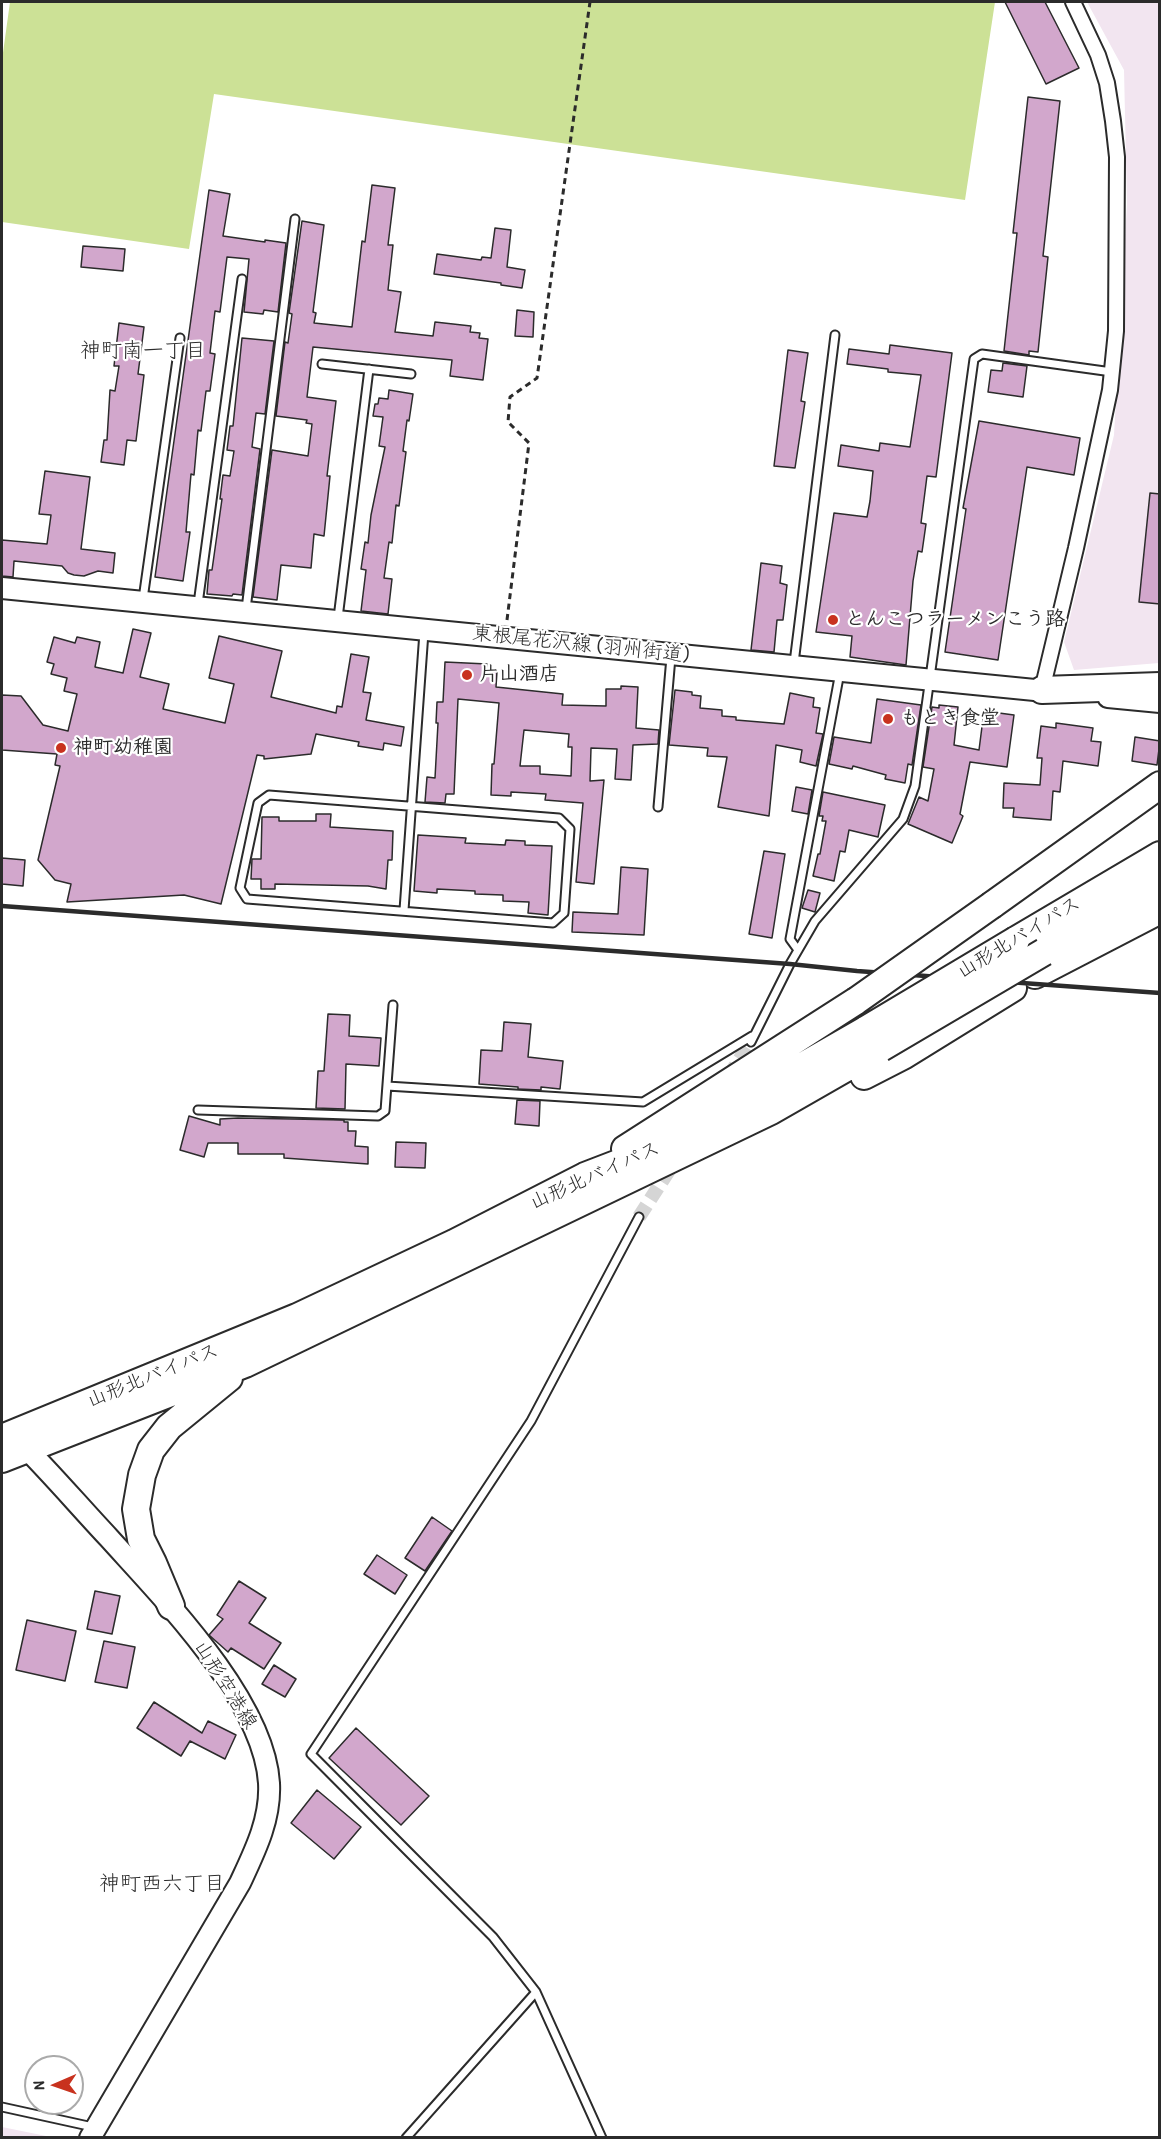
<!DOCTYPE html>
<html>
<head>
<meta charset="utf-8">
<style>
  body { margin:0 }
  #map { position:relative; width:1161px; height:2139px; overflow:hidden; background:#fff; font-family:"Patrick Hand",sans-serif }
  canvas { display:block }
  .frame { position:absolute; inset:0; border:3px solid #2b2b2b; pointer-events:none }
  .north { position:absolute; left:24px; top:2055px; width:60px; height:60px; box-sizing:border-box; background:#fff; border:2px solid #aaa; border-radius:50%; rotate:268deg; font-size:16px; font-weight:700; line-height:24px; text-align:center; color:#2b2b2b }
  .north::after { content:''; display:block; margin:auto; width:21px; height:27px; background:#c8321e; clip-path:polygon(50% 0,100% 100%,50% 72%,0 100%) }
</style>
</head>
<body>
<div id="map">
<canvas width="1161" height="2139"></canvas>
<div class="frame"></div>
<div class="north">N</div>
</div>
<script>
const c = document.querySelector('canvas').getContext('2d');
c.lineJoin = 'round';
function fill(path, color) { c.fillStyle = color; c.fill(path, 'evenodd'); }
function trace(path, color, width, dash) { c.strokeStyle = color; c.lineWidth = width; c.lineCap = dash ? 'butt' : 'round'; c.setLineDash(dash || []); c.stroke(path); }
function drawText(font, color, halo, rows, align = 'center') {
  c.font = font + ' "Patrick Hand","Klee One",sans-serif'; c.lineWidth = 4.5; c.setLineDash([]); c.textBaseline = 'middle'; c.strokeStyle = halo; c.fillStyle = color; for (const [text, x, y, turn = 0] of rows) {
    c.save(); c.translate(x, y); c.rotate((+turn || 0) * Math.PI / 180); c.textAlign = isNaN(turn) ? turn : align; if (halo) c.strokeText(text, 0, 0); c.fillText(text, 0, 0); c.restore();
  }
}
const built = new Path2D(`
  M1087,2H1159V663L1074,670L1064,642L1114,435L1127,204L1124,70Z
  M2,2127L51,2137H2Z`);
const green = new Path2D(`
  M10,2H995L965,200L214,94L189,249L2,222V60Z`);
const building = new Path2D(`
  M1005,2H1045L1079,68L1046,84Z
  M1028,97L1060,101L1043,256L1048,257L1038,352L1029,351V355L1004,351L1017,233H1013Z
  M372,185L395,188L388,245H393L388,290L401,292L395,332L433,336L435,322L471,326L470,332L480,333L479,338L488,339L483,380L450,376L452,360L313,347L307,397L336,401L327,476H330L324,536L314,534L311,568L281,565L277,600L253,597L272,450L308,456L312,424L306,423L307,420L276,416L285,342L288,343L292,314L289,313L302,221L324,225L313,312L316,313L314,323L352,327L362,241L365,242Z
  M209,190L230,194L223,236L265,242V240L286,243L278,312L264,310L263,314L244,312L249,259L227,257L220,312L215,311L210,353L215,354L210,391H206L201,431L198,430L194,475L191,474L186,532H190L183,581L155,577Z
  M495,228L511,230L507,267L525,270L522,288L501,285V283L434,274L437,254L481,260L482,257L491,258Z
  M83,246L125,249L123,271L81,267Z
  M517,310L534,312L533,337L515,336Z
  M119,323L144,327L138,374L144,375L136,441L127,440L124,465L101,462L104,440H107L110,390L115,391L119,366H114Z
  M242,338L274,341L265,414L256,413L252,447L260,449L242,595L233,594L232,596L207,594L209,570H212L222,499H220L223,475L230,476L234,451L227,450L230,426H233Z
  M890,345L952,353L936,477L927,476L921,523L926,524L922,552L918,551L913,581L906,665L850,657L852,636L816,632L834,513L867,517L870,501L873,471L838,466L841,445L879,451L880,443L910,447L921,375L888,372V369L847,364L849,349L889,354Z
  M788,350L808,353L801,401L805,402L795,468L774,466Z
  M1003,363L1027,366L1023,397L988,392L991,370L1002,371Z
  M389,390L413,394L409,421L407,420L403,451L406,452L399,506L396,505L392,543L389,542L384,578L392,579L388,614L361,611L366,570L361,569L365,542L368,543L371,515L385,447L379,446L383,417L373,416L375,404H378L379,398L388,399Z
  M979,421L1080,438L1074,475L1027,467L998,660L945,652L966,509L963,508Z
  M45,471L90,477L81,549L115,553L113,573L98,571L84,576L74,575L68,573L62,566L14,561L13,577L2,576V540L47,544L51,515L39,514Z
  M1150,493L1160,494V604L1139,602Z
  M761,563L782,566L780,583L787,585L783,620H777L774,652L751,650Z
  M133,629L151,633L140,677L169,684L163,709L225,723L234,684L209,678L219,636L282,651L271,697L336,713L337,706L342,707L351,654L369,657L363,692L371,693L366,720L404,727L401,746L384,743L383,750L358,746L359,742L316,734L311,754L264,759V756L257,755L221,904L184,895L67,902L71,884L55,880L38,860L60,766L55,765L57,754L2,750V695L21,696L43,725L68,731L77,694L64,691L67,678L51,674L54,664L47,662L54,637L75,643L77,637L100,642L95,667L123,673Z
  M445,662L487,664L486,670L497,671L496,687L563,694L562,705L606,706V689H621V686L638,687L636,728L659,730L658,744L633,745L631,780L615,779L617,749L591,748L590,781L604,780L594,884L576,882L583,803L545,800L546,794L511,792V796L491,795L492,764H494L499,703L458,699L454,794H446L445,803L425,802L427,777L435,778L438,723H436L437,702H443ZM524,730L569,734L568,747H572L571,776L540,774V766H520Z
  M675,690L692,692V695L701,696L700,708L722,710V716L736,717V720L784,724L790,693L814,698L813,707L820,708L816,733L823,734L816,766L800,762L802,750L776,745L769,816L718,807L727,757L707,756L708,748L669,745Z
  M877,699L921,705L912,765L908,764L905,783L885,779L886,775L853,766L852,769L829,764L834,737L871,743Z
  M939,705L958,707L954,745L979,750L984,711L1014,715L1007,767L970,762L960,814L963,816L952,843L908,824L919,797L928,801L934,769L923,767L932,707L939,708Z
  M1056,723L1093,728L1091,741L1101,742L1098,766L1063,761L1060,792L1053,791L1051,820L1013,817L1014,808H1003L1004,783L1040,785L1042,758H1037L1041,726L1056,728Z
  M1135,737L1160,741L1157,765L1132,761Z
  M796,787L812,790L808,814L792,811Z
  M823,792L885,805L878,837L849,830L845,852L840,851L834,881L813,876L818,854H820L826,821H822L823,816H819Z
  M316,814H331L330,827L393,831L392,860H388L386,889L368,886L275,884V889H261V879H251L252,859H261L262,817H279V821H316Z
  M418,835L466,838L465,843L505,845L506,840L525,841V845L552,846L548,915L528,913L529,902L503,901V895L475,894V891L437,889V893L414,891Z
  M764,851L785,854L772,938L749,934Z
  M2,858L25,860L23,886L2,884Z
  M621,867L648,869L644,935L572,932L573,912L618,914Z
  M808,890L820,893L815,912L802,908Z
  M328,1014L350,1015L349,1036L381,1038L379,1066L346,1064L345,1109L316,1108L318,1071H324Z
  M504,1022L531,1024L528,1057L563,1061L560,1089L541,1087V1090L518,1089V1087L479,1084L481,1050L502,1051Z
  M517,1100L540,1101L539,1126L515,1124Z
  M189,1116L220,1125V1119L238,1118L344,1120V1122H348V1131H356L355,1146L368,1147V1164L284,1158V1154H238V1143H208L204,1157L180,1150Z
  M396,1142L426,1143L425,1168L395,1167Z
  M432,1517L452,1531L425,1571L405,1558Z
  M377,1555L407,1575L395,1594L364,1574Z
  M239,1581L266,1598L249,1623L281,1643L264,1669L231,1648L228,1652L209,1635L223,1619L217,1615Z
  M95,1591L120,1596L112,1634L87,1629Z
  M27,1620L76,1631L65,1681L16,1670Z
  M104,1641L135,1647L127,1688L95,1682Z
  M274,1665L296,1679L285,1697L262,1684Z
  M154,1702L202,1733L208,1721L236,1735L225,1759L190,1741L181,1756L137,1728Z
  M356,1728L429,1796L401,1825L329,1758Z
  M317,1790L361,1827L334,1859L291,1823Z`);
const streetTunnel = new Path2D(`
  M728,1077L751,1042
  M639,1217L675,1161`);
const path = new Path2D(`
  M507,620L529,443L508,422L510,397L537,378L590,2`);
const lane = new Path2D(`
  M322,364L411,374
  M143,599L180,338
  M198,604L242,279
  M246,609L295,219
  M338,618L369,369
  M794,663L835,335
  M269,795L559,818L570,829L564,913L553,923L247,899L240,888L258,803Z
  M658,807L671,657
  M404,910L424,632
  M798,950L790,939L840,672
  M751,1042L790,964L815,921L903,819L915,786L974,359L982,354L1112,372
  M387,1086L643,1102L752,1036
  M198,1110L378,1116L385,1111L393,1005
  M2,2107L93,2127
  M406,2138L536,1992
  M602,2138L536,1992L493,1937L311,1754L531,1421L639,1217`);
const street = new Path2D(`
  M1042,690L1076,548L1110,390L1116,331L1117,157L1113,121L1107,83L1098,55L1073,2`);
const secondary = new Path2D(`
  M2,588L1055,692
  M1108,697L1160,702
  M19,1441C50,1472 79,1506 109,1538C163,1598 264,1700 269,1783C271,1819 255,1851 240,1883L90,2138`);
const highway = new Path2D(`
  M1042,690L1160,686
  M992,905L1160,785
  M1016,940L1160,855
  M1044,952L1160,881
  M1035,975L1160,910
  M864,1076L903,1056L1013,988
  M625,1149L856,1001
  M2,1438L297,1317L454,1243L585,1176L663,1146L867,1029
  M2,1459L245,1364L771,1111L881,1048
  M171,1606L153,1563L141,1539L136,1509L142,1475L151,1450L169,1427L229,1378`);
const rail = new Path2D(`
  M2,906L790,964L857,971L1160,993`);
const highwayBridge = new Path2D(`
  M856,1001L992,905
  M867,1029L1016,940
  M881,1048L1044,952`);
const markers = [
  [833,620,6,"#c8321e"],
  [467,675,6,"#c8321e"],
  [888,719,6,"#c8321e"],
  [61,748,6,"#c8321e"]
];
const poiNames = [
  ["とんこつラーメンこう路",845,620],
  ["片山酒店",479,675],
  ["もとき食堂",900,719],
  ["神町幼稚園",73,748]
];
const streetNames = [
  ["東根尾花沢線 (羽州街道)",581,645,6],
  ["山形北バイパス",1019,938,-31],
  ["山形北バイパス",595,1176,-24],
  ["山形北バイパス",153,1376,-22],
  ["山形空港線",225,1685,58]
];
const neighbourhoodNames = [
  ["神町南一丁目",143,351],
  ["神町西六丁目",162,1884]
];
fill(built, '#f2e5f0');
fill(green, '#cce196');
fill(building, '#d2a7cc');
trace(building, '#2b2b2b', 1.5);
trace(streetTunnel, '#d5d5d5', 14, [14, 7]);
trace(lane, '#2b2b2b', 11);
trace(street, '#2b2b2b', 18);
trace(secondary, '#2b2b2b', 24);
trace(highway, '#2b2b2b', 30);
trace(path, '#2b2b2b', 3, [6, 4.5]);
trace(lane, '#fff', 7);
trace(street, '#fff', 14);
trace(secondary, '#fff', 20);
trace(highway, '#fff', 26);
trace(rail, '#2b2b2b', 4.5);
trace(highwayBridge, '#2b2b2b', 30, []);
trace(highwayBridge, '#fff', 26);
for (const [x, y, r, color] of markers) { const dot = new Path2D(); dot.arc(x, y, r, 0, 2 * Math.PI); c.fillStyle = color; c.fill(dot); trace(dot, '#fff', 2); }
drawText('bold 20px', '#2b2b2b', '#fff', poiNames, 'left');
drawText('20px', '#2b2b2b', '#fff', streetNames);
drawText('21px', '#2b2b2b', '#fff', neighbourhoodNames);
</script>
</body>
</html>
